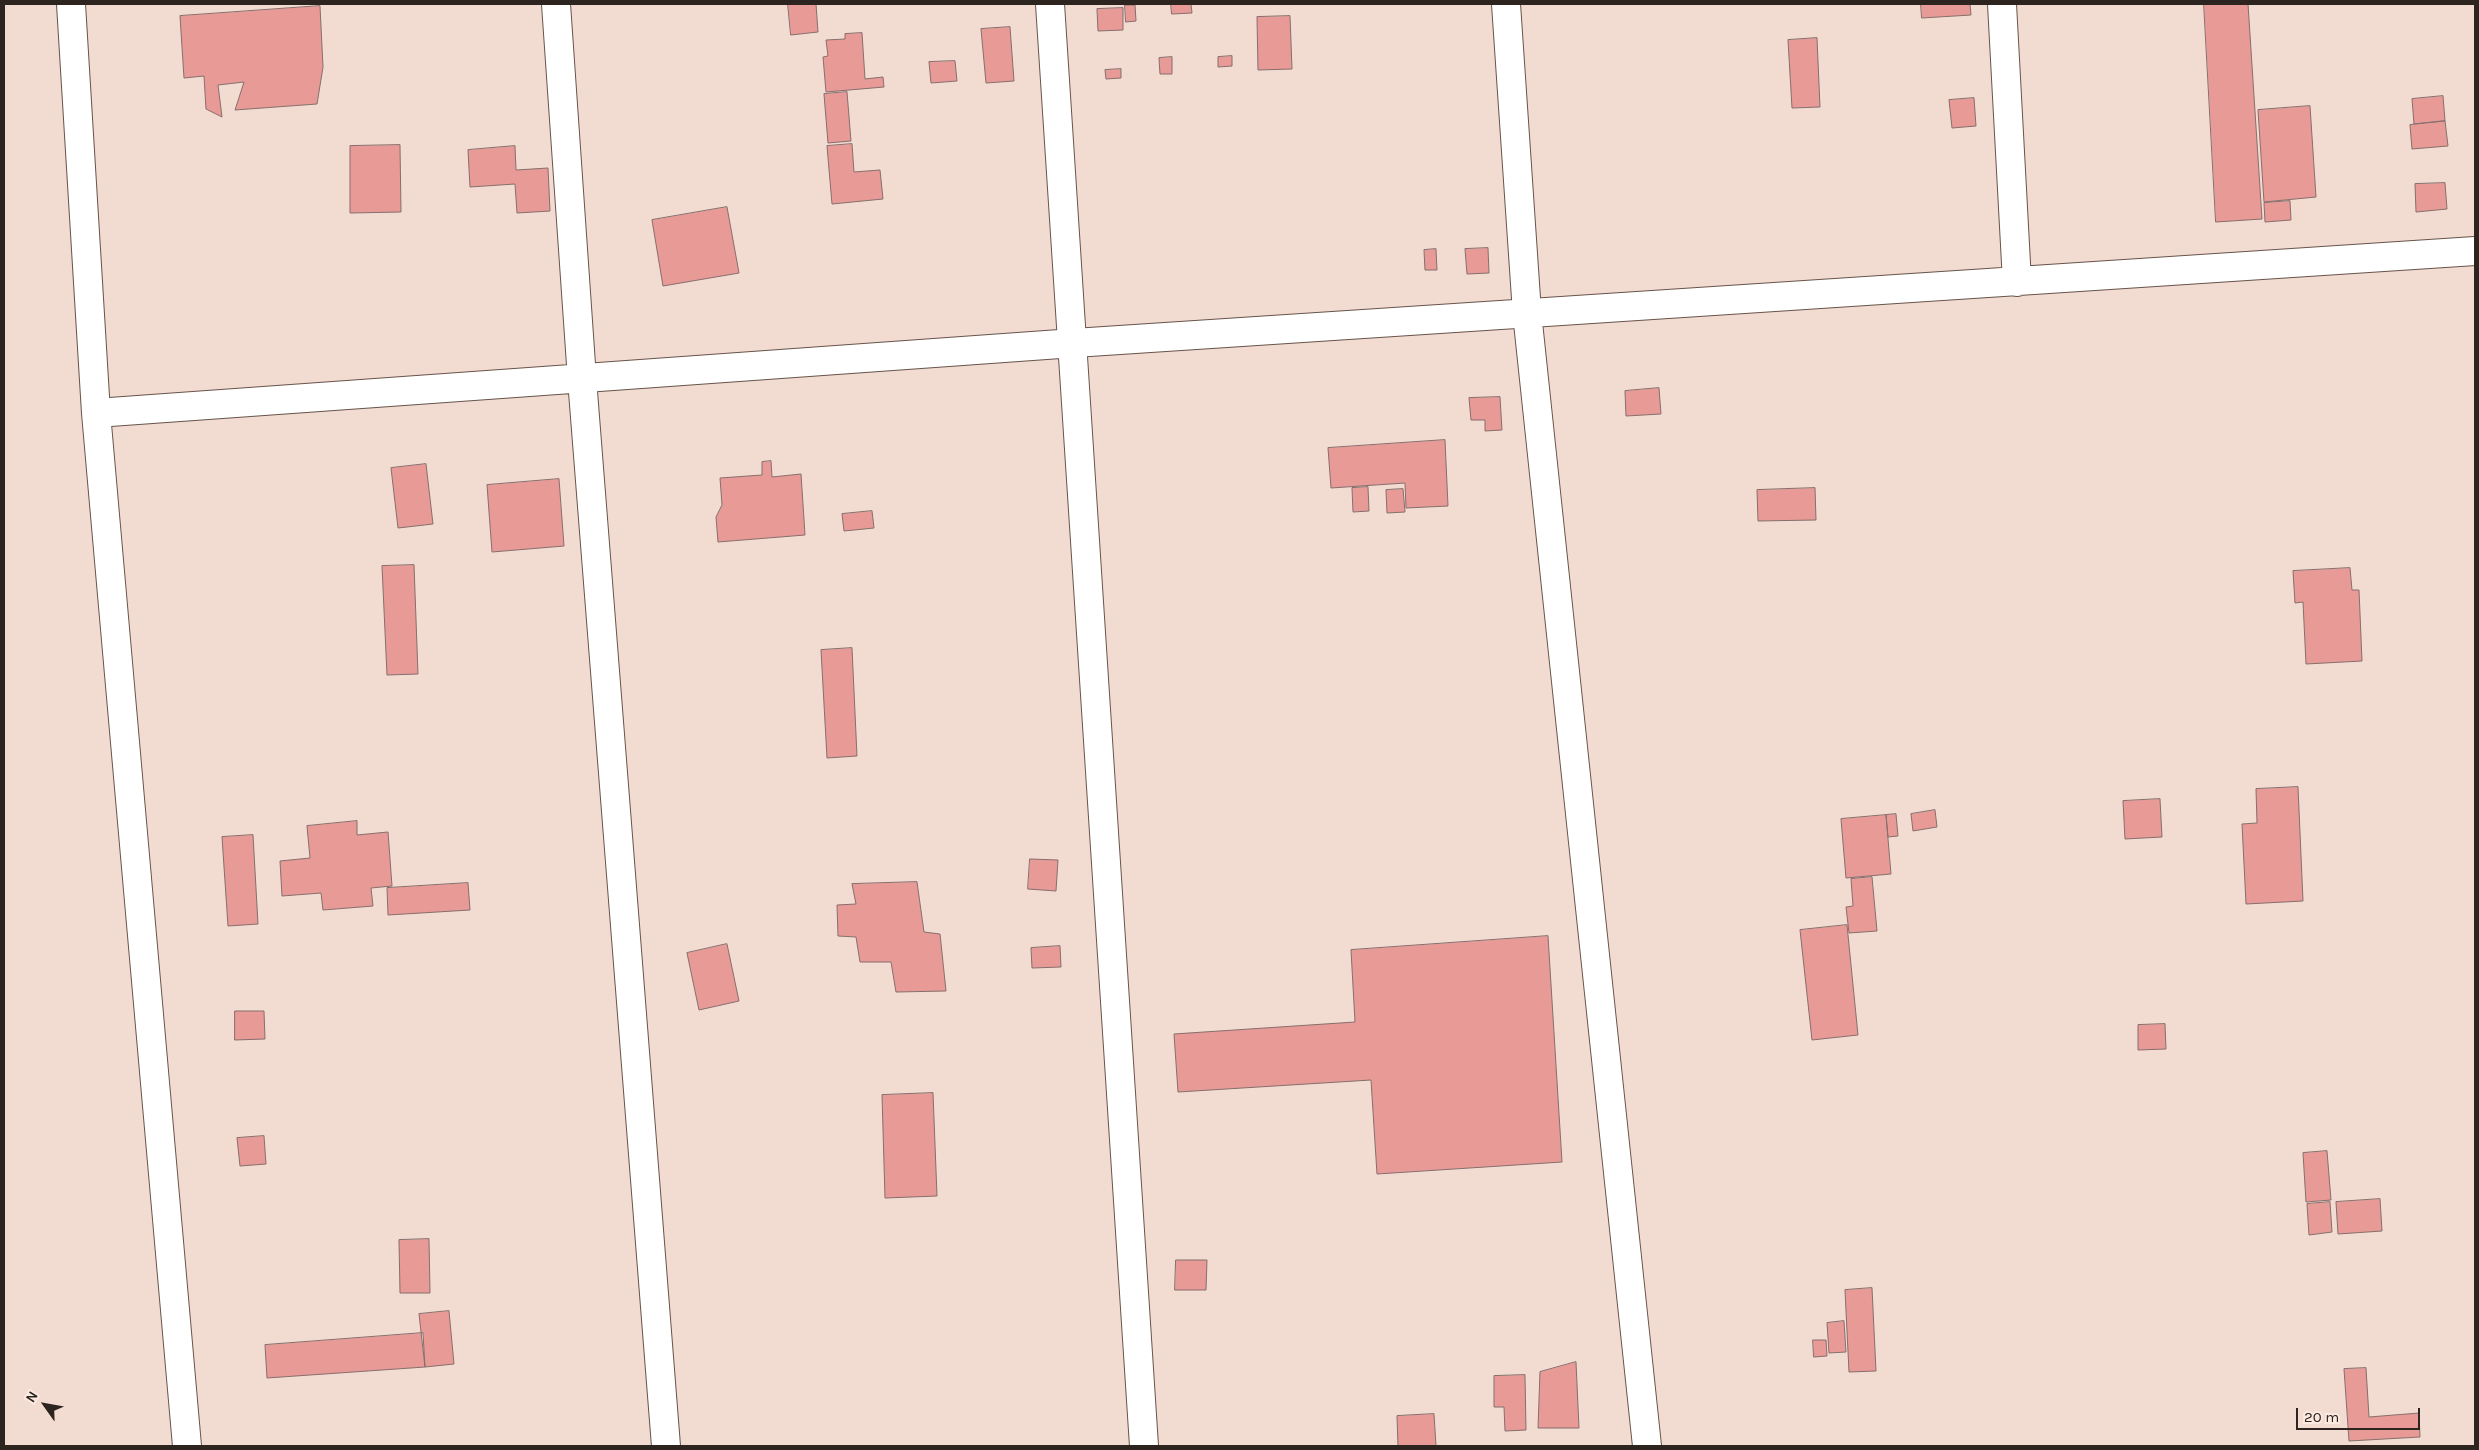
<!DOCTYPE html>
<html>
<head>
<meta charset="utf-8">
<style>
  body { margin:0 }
  #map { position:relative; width:2479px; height:1450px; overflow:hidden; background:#f2dbd0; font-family:Karla,sans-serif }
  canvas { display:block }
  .frame { position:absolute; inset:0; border:5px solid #2d2420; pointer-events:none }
  .north { position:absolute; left:20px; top:1380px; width:50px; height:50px; -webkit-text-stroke:4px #fce9e0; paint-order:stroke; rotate:302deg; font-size:14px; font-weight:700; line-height:20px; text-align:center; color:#2d2420 }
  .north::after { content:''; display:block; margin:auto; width:18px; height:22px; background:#2d2420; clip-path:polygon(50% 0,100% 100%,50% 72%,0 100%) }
  .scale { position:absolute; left:2296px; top:1408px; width:124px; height:22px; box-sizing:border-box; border:2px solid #2d2420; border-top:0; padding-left:6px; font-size:15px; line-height:18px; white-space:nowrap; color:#2d2420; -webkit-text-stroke:4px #fce9e0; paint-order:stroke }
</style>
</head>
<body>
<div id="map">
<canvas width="2479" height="1450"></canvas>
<div class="frame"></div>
<div class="north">N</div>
<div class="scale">20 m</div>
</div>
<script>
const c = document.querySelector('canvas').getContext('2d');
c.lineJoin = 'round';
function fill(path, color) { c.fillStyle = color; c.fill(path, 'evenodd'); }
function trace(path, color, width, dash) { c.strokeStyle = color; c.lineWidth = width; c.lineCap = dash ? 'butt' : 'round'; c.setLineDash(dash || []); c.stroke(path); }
const building = new Path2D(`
  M788,4H816L818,32L791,35Z
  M1171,4H1191L1192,13L1172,14Z
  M1921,4H1970L1971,15L1922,18Z
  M2204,4H2248L2262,219L2216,222Z
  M1125,5H1135L1136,21L1126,22Z
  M320,6L323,67L317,104L235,110L244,82L218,85L222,117L206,109L204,76L184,78L180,16Z
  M1123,8V30L1098,31L1097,9Z
  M1290,16L1292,69L1258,70L1257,17Z
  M1010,27L1014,81L986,83L981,29Z
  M862,33L865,79L883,77L884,87L826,92L823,57L828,56L826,40L845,39V34Z
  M1817,38L1820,107L1792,108L1788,40Z
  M1232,56V66L1218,67V57Z
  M1172,57V74H1160L1159,58Z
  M955,61L957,81L931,83L929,62Z
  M1121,69V78L1106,79L1105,70Z
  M847,92L851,141L828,143L824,94Z
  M2443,96L2445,121L2414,124L2412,99Z
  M1974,98L1976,126L1952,128L1949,100Z
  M2310,106L2316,197L2264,202L2258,110Z
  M2445,121L2448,146L2412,149L2410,125Z
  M852,144L854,172L880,170L883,199L832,204L827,146Z
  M400,145L401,212L350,213V146Z
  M515,146L516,170L548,168L550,211L517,213L515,184L470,187L468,150Z
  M2445,183L2447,209L2416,212L2415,184Z
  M2290,201L2291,220L2265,222L2264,203Z
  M727,207L739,273L663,286L652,220Z
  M1488,248L1489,273L1467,274L1465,249Z
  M1436,249L1437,270H1425L1424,250Z
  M1659,388L1661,414L1626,416L1625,391Z
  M1500,397L1502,430L1485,431V420H1471L1469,398Z
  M1445,440L1448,506L1406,508L1405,483L1331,488L1328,448Z
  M771,461L772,477L801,474L805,535L718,542L716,517L722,505L720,478L762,475V462Z
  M426,464L433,524L398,528L391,468Z
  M559,479L564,546L492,552L487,485Z
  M1368,487L1369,511L1353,512L1352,488Z
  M1815,488L1816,520L1758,521L1757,490Z
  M1403,489L1405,512L1387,513L1386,490Z
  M872,511L874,528L844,531L842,514Z
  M414,565L418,674L387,675L382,566Z
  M2350,568L2352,590H2359L2362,661L2306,664L2303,602L2295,603L2293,571Z
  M852,648L857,756L827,758L821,650Z
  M2298,787L2303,901L2246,904L2242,824L2257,823L2256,789Z
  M2160,799L2162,837L2125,839L2123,801Z
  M1935,810L1937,827L1913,831L1911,814Z
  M1896,814L1898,836L1888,837L1886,815Z
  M1886,815L1891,874L1846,878L1841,819Z
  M357,821V835L388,832L392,886L371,888L373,906L323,910L321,893L282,896L280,861L310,858L307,826Z
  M253,835L258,924L228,926L222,837Z
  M1030,859L1058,860L1056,891L1028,889Z
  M1872,877L1877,931L1849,933L1846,907L1853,906L1851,879Z
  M917,882L924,932L940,934L946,991L896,992L891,962H860L856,937L838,936L837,905L856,904L852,884Z
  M468,883L470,910L388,915L387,888Z
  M1847,925L1858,1035L1812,1040L1800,930Z
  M1548,936L1562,1162L1377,1174L1371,1080L1178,1092L1174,1034L1355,1022L1351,950Z
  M727,944L739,1001L699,1010L687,953Z
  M1060,946L1061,967L1032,968L1031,948Z
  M235,1011H264L265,1039L235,1040Z
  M2165,1024L2166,1049L2138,1050V1025Z
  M933,1093L937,1196L885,1198L882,1095Z
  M264,1136L266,1164L240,1166L237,1138Z
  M2327,1151L2331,1200L2306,1202L2303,1153Z
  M2380,1199L2382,1231L2338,1234L2336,1202Z
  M2330,1202L2332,1232L2309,1235L2307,1204Z
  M429,1239L430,1293H400L399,1240Z
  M1176,1260H1207L1206,1290H1175Z
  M1872,1288L1876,1371L1849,1372L1845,1290Z
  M449,1311L454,1364L425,1367L419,1314Z
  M1844,1321L1846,1352L1829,1353L1827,1323Z
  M423,1333L425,1367L267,1378L265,1345Z
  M1813,1340H1826L1827,1356L1814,1357Z
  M1576,1362L1579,1428H1538L1540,1372Z
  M2366,1368L2369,1417L2419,1413L2420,1437L2349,1441L2344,1369Z
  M1525,1375L1526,1430L1505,1431L1504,1407H1494V1376Z
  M1434,1414L1436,1446H1398L1397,1416Z`);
const minor = new Path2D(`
  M71,4L96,413L187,1446
  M556,4L582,379L666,1446
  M1050,4L1144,1446
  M1506,4L1527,313L1647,1446
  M2002,4L2017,282
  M96,413L1074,343L2475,251`);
fill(building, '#e89a96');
trace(building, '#866e6d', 1);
trace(minor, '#67544b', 30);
trace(minor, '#fff', 28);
</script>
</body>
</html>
